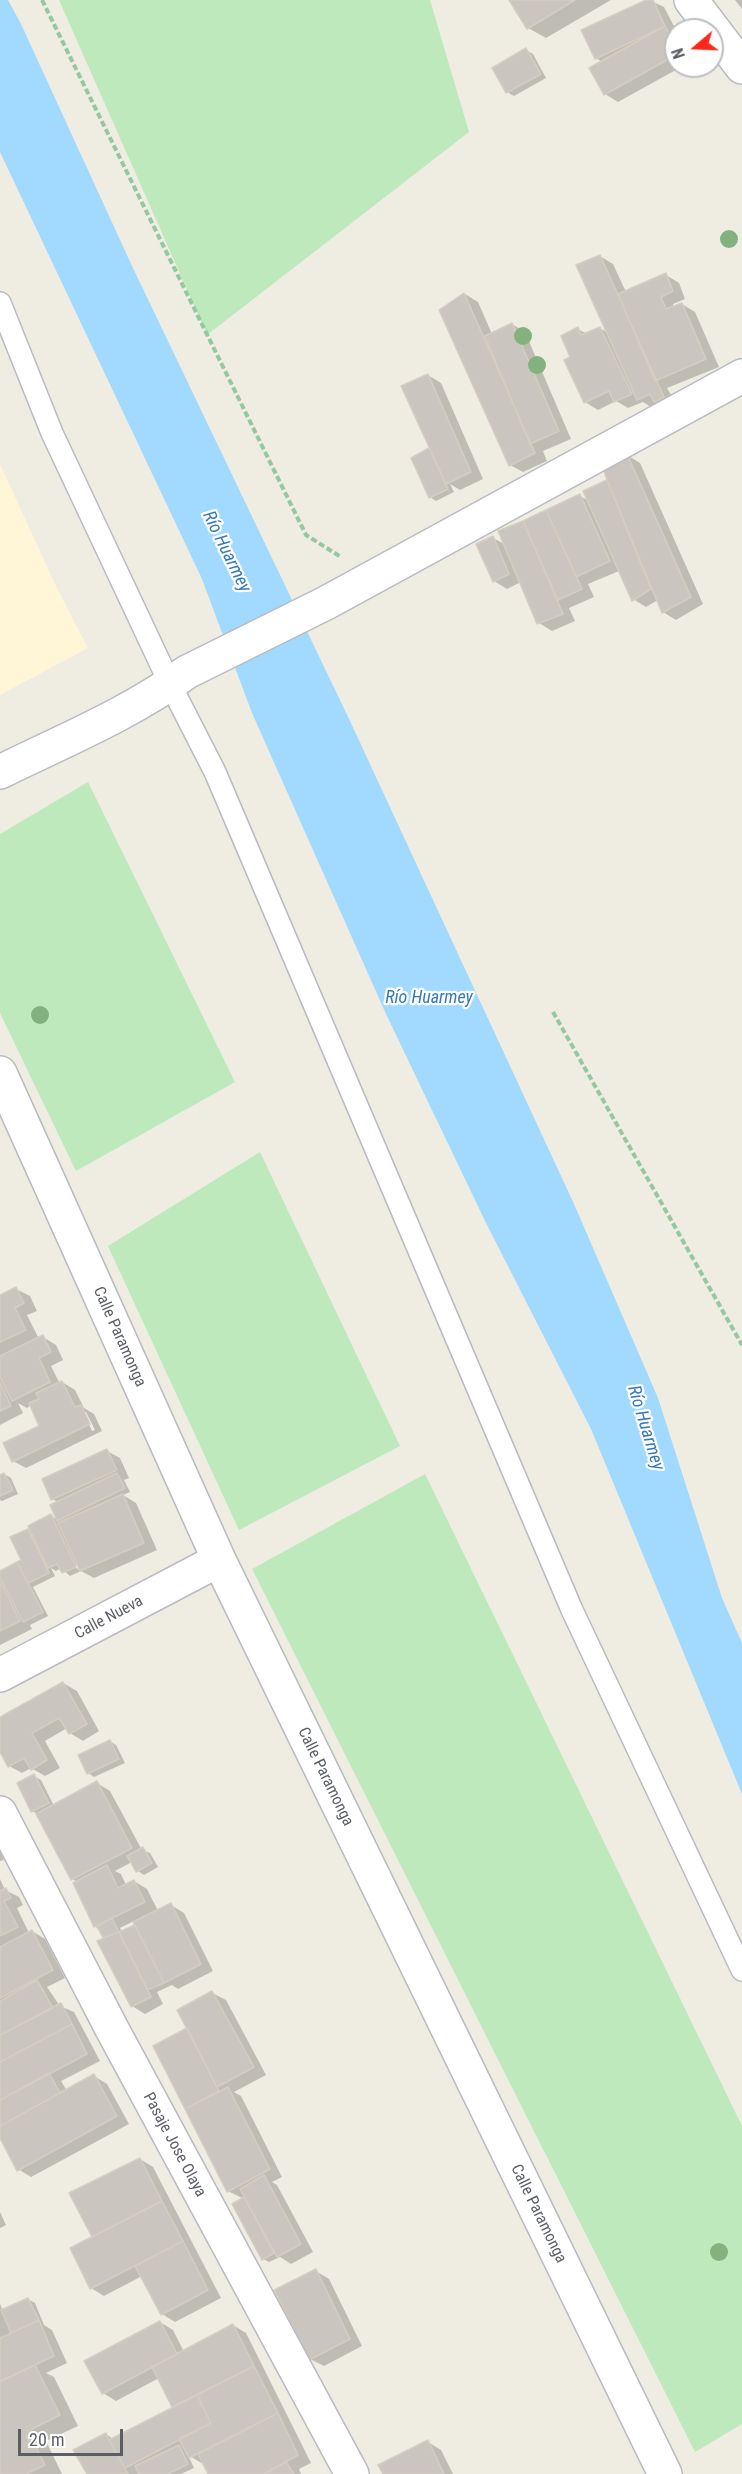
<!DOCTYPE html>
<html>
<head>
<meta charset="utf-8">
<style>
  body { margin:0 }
  #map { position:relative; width:742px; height:2474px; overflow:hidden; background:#efece2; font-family:"Roboto Condensed",sans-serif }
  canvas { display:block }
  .north { position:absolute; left:664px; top:18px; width:60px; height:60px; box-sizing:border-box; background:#fff; border:2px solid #bdbfc1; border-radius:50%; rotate:251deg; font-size:16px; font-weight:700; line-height:24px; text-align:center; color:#5b5f65 }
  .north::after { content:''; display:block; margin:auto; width:21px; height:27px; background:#fb291c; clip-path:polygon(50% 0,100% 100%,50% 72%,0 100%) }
  .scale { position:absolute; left:18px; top:2429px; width:105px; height:27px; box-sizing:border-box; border:3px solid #5b5f65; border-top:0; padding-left:8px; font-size:18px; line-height:21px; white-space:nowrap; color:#5b5f65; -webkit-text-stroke:4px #fff; paint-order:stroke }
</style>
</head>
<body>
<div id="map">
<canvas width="742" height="2474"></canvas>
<div class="north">N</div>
<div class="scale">20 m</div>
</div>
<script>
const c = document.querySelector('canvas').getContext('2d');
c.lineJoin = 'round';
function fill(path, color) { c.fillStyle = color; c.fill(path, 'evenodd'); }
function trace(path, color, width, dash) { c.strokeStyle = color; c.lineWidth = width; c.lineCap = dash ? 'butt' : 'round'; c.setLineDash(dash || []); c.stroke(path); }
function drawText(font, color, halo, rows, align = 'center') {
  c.font = font + ' "Roboto Condensed",sans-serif'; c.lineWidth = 4.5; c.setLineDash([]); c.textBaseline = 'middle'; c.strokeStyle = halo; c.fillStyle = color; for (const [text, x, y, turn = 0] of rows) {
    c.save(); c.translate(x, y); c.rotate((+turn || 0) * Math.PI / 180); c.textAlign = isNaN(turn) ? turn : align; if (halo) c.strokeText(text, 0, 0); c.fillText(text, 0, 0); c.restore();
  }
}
const commercial = new Path2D(`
  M0,464L55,584L88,648L0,695Z`);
const green = new Path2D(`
  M59,0H430L469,132L207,335Z
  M88,782L235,1082L76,1171L0,1013V834Z
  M260,1152L400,1446L239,1530L108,1246Z
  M425,1474L742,2126V2424L695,2452L252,1569Z`);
const water = new Path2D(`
  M0,0H8L21,24L132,266L350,721L574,1204L658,1398L722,1598L742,1643V1794L591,1429L486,1223L386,1014L252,713L202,579L0,152Z`);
const shadow = new Path2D(`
  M511,0H611L546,38L528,28Z
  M649,0L664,7L676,30V66H683L618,102L605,94L602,62L596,58Z
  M735,0H742V9Z
  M526,50L533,54L546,78L514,96L507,92Z
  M600,256L613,264L626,292L666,275L679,283L685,299L673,304L674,307L682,304L695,312L719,367L667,388L676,404L659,403L651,407L643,402L628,408L616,401L598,410L585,402L572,358L578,329L587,334L600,328L608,333Z
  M465,294L478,302L492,334L512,324L525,332L571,439L543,451L547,461L523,472L510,465Z
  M428,375L441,383L483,479L460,490L450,484L454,492L436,501L430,497L429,450L433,452Z
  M627,455L640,463L703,604L676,620L663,612L658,600L646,607L633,599L619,571L588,584L594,597L569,608L575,621L552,631L539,623L521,582L507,589L494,581L493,538L506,545L500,532L580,496L589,501L585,492L608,480Z
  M16,1289L30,1296L37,1311L27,1315L39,1339L43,1337L56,1345L63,1360L51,1366L60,1384L62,1382L75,1390L84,1408L94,1414L102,1431L26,1468L13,1461L41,1426L31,1405L27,1408L18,1403L23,1413L0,1425V1297ZM83,1412H86L95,1430L92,1431Z
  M107,1451L120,1458L129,1478L124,1480L130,1492L123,1495L136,1503L157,1550L94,1578L81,1571L70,1576L61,1568L56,1571L51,1568L55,1576L33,1587L48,1616L30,1625L32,1629L0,1645V1573L24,1560L27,1531L33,1534L51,1516L58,1520L59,1503L53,1499ZM70,1562L80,1567V1570L69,1564Z
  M4,1474L11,1478L18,1494L2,1501L0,1500V1477Z
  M63,1683L77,1691L99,1731L83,1741L70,1733L67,1728L45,1741L60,1768L45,1776L31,1768L22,1773L9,1766L0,1749V1718Z
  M110,1741L116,1745L125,1763L94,1777L88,1773Z
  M34,1776L41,1780L54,1806L97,1783L110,1791L142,1850L150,1853L158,1867L144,1875L138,1871L132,1862L115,1871L121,1874L126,1885L134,1881L147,1889L158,1911L171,1905L184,1913L213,1971L178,1989L172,1985L157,1992L163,2004L145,2014L132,2006L107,1939L95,1926L78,1882L72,1879L38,1814L32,1811ZM134,1921L137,1926L122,1932L120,1928Z
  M0,1851L4,1860L0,1861Z
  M0,1879L5,1890L19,1897L23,1905L17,1908L29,1933L32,1931L45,1939L65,1978L47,1987L60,2006L74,2012L100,2061L61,2081L67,2091L94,2076L107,2084L129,2124L31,2177L18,2169L0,2136Z
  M212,1993L226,2000L266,2075L234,2092L241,2096L282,2177L272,2182L277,2185L313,2252L291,2264L280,2257L269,2262L263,2259L244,2199L228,2191L155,2046L189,2029Z
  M140,2159L153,2167L221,2298L175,2322L162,2314L142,2276L104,2296L91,2288L94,2237Z
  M0,2212L6,2225L0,2228Z
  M316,2271L329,2279L362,2346L324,2366L310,2359Z
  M28,2299L35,2303L44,2325L52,2330L67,2363L46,2373L54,2377L78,2426L46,2441L62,2474H0V2304L3,2311Z
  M160,2322L173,2330L184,2352L233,2325L246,2333L311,2463L299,2469L301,2474H209L203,2464L188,2455L194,2468L181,2474H88L106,2434L113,2439L174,2408L159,2378L116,2401L103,2393Z
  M428,2442L441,2450L453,2474H384Z`);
const building = new Path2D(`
  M509,0H575L527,29Z
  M646,0H653L665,26L595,59L581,30Z
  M665,26L676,47V55L604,95L589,68Z
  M526,48L541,74L506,93L492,68Z
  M600,255L664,397L654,402L650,394L637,400L576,265Z
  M666,273L673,291L661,297L666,309L682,303L706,359L655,381L618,294Z
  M464,293L535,453L509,466L439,310Z
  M512,323L559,431L530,444L485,336Z
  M578,327L581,335L600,327L632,394L614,402L609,391L584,403L564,360L570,357L561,336Z
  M428,374L471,472L446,484L401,386Z
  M429,448L448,489L429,498L411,458Z
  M627,454L691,597L662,613L607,480L603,467Z
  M607,480L651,589L632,601L583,491Z
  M580,494L610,561L576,577L546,510Z
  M546,510L582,589L558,600L523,521Z
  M523,521L563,614L537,624L498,531Z
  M493,536L509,574L493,582L476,544Z
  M16,1287L24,1303L15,1308L26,1330L0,1342V1295Z
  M43,1335L51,1352L39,1358L50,1382L12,1401L0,1377V1356Z
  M62,1381L75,1407L81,1405L90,1424L12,1462L3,1443L39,1426L29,1403L39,1399L36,1393Z
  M0,1382L11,1406L0,1411Z
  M107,1449L117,1470L51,1500L42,1479Z
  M4,1473L13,1490L0,1496V1475Z
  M117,1473L125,1488L57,1521L50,1505Z
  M123,1494L144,1543L80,1571L58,1523Z
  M51,1514L76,1567L62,1573L57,1564L48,1568L28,1526Z
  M28,1529L49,1573L28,1583L17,1562L21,1560L10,1537Z
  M17,1562L43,1612L23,1622L0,1577V1571Z
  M0,1581L20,1621L0,1631Z
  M63,1682L87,1724L69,1734L59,1718L32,1733L47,1760L31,1770L24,1758L8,1767L0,1752V1717Z
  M110,1740L119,1759L87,1774L78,1755Z
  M34,1774L49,1803L31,1812L17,1783Z
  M97,1781L132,1848L71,1880L36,1814Z
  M143,1847L152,1863L136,1872L127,1856Z
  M107,1865L118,1888L134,1880L145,1902L94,1927L73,1883Z
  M6,1888L11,1898L4,1901L18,1927L0,1936V1891Z
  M171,1903L201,1964L164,1983L133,1922Z
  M112,1918L119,1932L103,1938L97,1926Z
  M135,1925L164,1983L147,1990L119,1932Z
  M32,1930L53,1970L0,1998V1947Z
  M119,1932L151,1997L131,2007L97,1941Z
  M37,1980L53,2008L0,2035V2001Z
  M212,1991L254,2067L217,2087L177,2010Z
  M61,2003L72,2024L0,2062V2035Z
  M72,2024L87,2054L0,2100V2062Z
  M187,2028L219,2091L185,2109L153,2046Z
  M49,2073L60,2093L0,2126V2100Z
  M94,2074L117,2116L17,2171L0,2138V2126Z
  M228,2087L270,2169L227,2192L185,2109Z
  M140,2158L162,2201L92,2237L69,2193Z
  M264,2175L301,2244L277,2257L240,2189Z
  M244,2197L274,2253L262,2260L232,2204Z
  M162,2201L183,2241L90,2289L70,2248Z
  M183,2241L208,2290L161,2315L135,2266Z
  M316,2269L350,2339L309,2360L274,2290Z
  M28,2298L39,2320L11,2333L1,2310Z
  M39,2320L54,2356L0,2381V2338Z
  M160,2321L177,2354L102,2394L84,2361Z
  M233,2324L254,2366L172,2407L152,2367Z
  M35,2365L60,2415L28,2431L45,2465L26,2474H0V2382Z
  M254,2366L278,2413L189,2458L179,2439L211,2423L197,2395Z
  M197,2395L211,2423L125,2468L109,2440Z
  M278,2413L298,2455L264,2474H208L198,2454Z
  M106,2433L109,2440L128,2474H87L73,2450Z
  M428,2440L444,2474H383L378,2465Z
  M179,2445L188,2464L168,2474H139L135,2466Z
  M286,2462L294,2474H264Z`);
const path = new Path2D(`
  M42,0L306,535L341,557
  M553,1012L742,1345`);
const lane = new Path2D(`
  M0,303L52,433L170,684L215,772L572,1610L742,1970`);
const street = new Path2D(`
  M0,1073L219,1560L665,2474
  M0,1675L219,1560
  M0,1813L112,2029L352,2474`);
const secondary = new Path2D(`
  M691,0L742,67
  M0,772C63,741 131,713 187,672L326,603L742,376`);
const trees = [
  [729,239],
  [523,336],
  [537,365],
  [40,1015],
  [719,2252]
];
const streetNames = [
  ["Calle Paramonga",119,1337,66],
  ["Calle Nueva",109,1618,-28],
  ["Calle Paramonga",325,1777,64],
  ["Pasaje Jose Olaya",174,2145,62],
  ["Calle Paramonga",538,2214,64]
];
const waterNames = [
  ["Río Huarmey",226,552,64],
  ["Río Huarmey",429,998],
  ["Río Huarmey",645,1428,73]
];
fill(commercial, '#fff5d7');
fill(green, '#bde9bc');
fill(water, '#a2d9ff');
fill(shadow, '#0003');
fill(building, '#cac6bf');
trace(building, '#d4cec0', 1.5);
trace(lane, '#b8bbc0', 24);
trace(street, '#b8bbc0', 36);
trace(secondary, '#b8bcc2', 36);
trace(path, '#93c9a1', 4, [6, 3]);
trace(lane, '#fff', 21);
trace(street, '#fff', 33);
trace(secondary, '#fff', 33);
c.fillStyle = '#83b27e';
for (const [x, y] of trees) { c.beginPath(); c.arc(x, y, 9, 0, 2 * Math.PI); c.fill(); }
drawText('16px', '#5b5f65', '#fff', streetNames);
drawText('italic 18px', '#3479bc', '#fff', waterNames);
</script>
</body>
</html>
